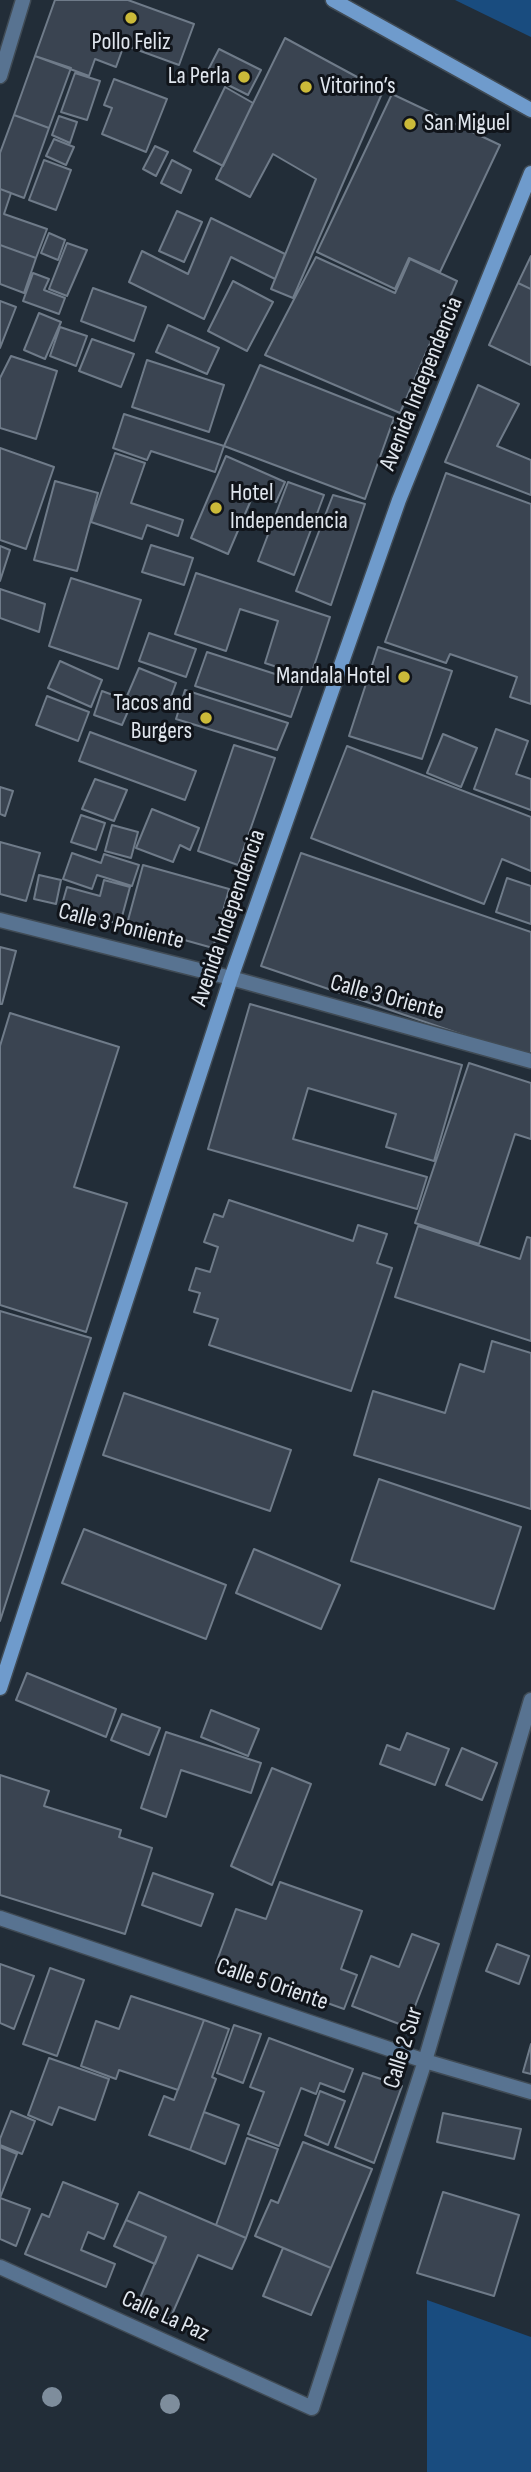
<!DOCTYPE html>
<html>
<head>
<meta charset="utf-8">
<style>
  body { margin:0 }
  canvas { display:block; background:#222d38 }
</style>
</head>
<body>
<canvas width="531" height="2472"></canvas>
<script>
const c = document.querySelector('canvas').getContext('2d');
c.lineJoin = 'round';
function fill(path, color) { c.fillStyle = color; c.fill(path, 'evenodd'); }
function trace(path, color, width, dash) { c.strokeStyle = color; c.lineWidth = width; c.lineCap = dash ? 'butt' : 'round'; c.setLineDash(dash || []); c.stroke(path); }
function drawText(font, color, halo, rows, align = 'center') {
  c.font = font + ' "Sofia Sans Condensed",sans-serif'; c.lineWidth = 6; c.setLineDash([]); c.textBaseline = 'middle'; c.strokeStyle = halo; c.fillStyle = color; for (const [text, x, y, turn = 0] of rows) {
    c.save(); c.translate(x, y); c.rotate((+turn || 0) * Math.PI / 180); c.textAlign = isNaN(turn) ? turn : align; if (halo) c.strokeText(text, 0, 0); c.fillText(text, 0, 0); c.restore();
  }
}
const green = new Path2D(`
  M455,0H531V37Z
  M427,2300L531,2337V2472H427Z`);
const building = new Path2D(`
  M55,0H128L194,24L179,65L124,45L116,67L95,59L89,76L35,56Z
  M285,38L383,91L293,298L271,289L316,179L273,154L250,197L216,179Z
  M219,49L261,70L248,95L206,74Z
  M35,56L71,68L49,128L14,115Z
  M75,73L100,81L87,120L61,112Z
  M114,79L167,99L146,152L102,134L112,108L104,105Z
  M225,87L253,103L223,166L194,151Z
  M392,94L500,145L440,272L409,258L395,289L317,252Z
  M14,115L49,128L24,198L0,189V153Z
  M59,116L77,122L70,143L52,135Z
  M54,139L74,147L66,165L46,156Z
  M155,146L168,152L156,176L143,169Z
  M44,160L71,170L56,210L29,200Z
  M172,160L191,170L181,193L161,183Z
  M0,189L11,193L4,214L47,229L36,258L0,245Z
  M177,211L202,222L184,262L159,251Z
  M211,218L285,254L275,279L231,257L204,319L129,282L142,251L188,274Z
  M49,233L65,240L58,260L41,253Z
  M67,243L87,250L67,296L49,289Z
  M0,245L36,258L24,293L0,284Z
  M531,256V289L518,283Z
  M316,257L395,293L410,259L457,281L400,413L265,355Z
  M33,273L49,279L44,290L65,298L59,314L23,301Z
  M233,281L273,302L247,351L208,331Z
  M518,283L531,289V365L489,345Z
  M93,288L146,307L134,341L81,321Z
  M0,301L16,307L0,348Z
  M39,313L61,322L45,359L24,350Z
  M168,325L219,348L207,374L156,352Z
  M60,327L87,336L76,366L50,356Z
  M92,339L134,354L121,387L79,371Z
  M11,356L57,371L36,439L0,428V378Z
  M147,360L224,385L209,432L132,407Z
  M260,365L394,418L365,499L224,446Z
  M478,385L519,404L497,446L531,460V495L445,462Z
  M124,414L224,446L215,472L151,451L147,460L113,448Z
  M0,448L54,467L26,549L0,540Z
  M115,453L145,463L131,503L183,520L178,536L147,525L142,539L91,522Z
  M226,456L285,482L276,502L254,493L228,554L191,538Z
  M446,473L531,504V704L510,697L517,677L450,654L446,663L385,642Z
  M55,481L98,493L77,571L34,560Z
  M288,482L324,495L294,575L258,561Z
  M333,495L365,504L331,605L296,591Z
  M151,545L193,558L184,585L142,572Z
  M0,546L10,550L0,581Z
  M196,573L330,617L310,678L265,663L278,621L240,609L226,651L175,634Z
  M71,578L141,600L118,669L49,646Z
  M0,589L45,604L39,632L0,618Z
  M149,633L196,649L186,677L139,661Z
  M378,647L452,671L422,759L349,736Z
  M207,652L303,683L291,717L195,686Z
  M60,661L102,680L91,707L48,688Z
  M139,668L176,683L166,710L127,696Z
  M185,690L288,723L277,750L176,719Z
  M102,691L132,702L122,725L94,715Z
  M47,696L89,712L78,741L36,725Z
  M496,729L528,741L516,774L531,779V810L474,789Z
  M90,732L196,771L185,800L79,761Z
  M443,734L477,748L461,787L427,773Z
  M234,745L275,758L238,865L198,851Z
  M347,746L531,817V871L502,859L484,904L311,838Z
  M95,779L127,790L114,821L82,809Z
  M0,787L13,791L5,816L0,814Z
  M152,809L199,828L190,850L180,845L173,862L136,848Z
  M81,815L105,823L96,850L71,842Z
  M112,825L138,832L131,858L105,851Z
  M0,842L40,853L26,901L0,894Z
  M72,853L101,863L104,854L139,865L132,886L97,875L92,889L63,879Z
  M301,853L531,932V1058L261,966Z
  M143,865L229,889L213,948L127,924Z
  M39,875L61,880L56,904L34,899Z
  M507,878L531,886V924L496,912Z
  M104,880L130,887L120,924L61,908L67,887L100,896Z
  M0,947L16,951L2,1004H0Z
  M250,1004L462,1065L434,1161L386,1147L396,1114L308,1088L293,1139L427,1177L417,1209L208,1149Z
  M10,1013L119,1047L74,1187L127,1203L86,1332L0,1305V1046Z
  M469,1063L531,1083V1139L515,1134L479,1244L415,1223Z
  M229,1200L353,1241L358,1225L387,1234L377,1263L392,1268L351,1391L209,1345L218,1319L194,1312L200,1293L189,1290L196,1268L210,1272L218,1247L204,1242L214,1214L223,1217Z
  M418,1226L520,1259L527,1237L531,1238V1341L395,1297Z
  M0,1311L91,1338L0,1621Z
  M492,1341L531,1353V1509L354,1455L373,1391L445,1413L460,1364L484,1372Z
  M124,1393L291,1450L270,1511L103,1455Z
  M379,1479L521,1527L494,1609L351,1561Z
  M84,1529L226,1585L206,1639L62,1583Z
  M254,1549L340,1585L321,1629L236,1593Z
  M27,1673L116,1709L106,1737L16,1700Z
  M211,1710L259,1729L248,1756L201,1737Z
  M122,1714L160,1728L149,1755L111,1740Z
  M166,1732L261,1763L251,1793L181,1770L166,1817L141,1808Z
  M407,1733L449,1749L435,1785L380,1764L387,1745L400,1750Z
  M462,1748L497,1763L482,1800L446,1785Z
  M272,1768L311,1784L272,1885L231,1866Z
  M0,1775L49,1791L44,1806L121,1830L119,1837L152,1848L125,1934L0,1895Z
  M153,1873L213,1894L201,1926L142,1905Z
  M280,1882L362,1911L341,1969L357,1975L344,2009L216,1963L236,1909L266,1919Z
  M412,1934L439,1944L407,2027L352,2006L371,1956L399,1967Z
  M497,1944L529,1956L519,1984L486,1971Z
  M0,1964L34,1976L14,2029L0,2023Z
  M50,1968L84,1980L57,2056L23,2044Z
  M131,1996L204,2020L178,2090L119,2070L116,2079L81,2066L96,2021L119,2029Z
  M204,2020L229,2029L212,2077L216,2079L190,2150L149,2135L164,2096L174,2100Z
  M234,2025L261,2034L243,2083L217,2073Z
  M269,2038L353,2069L344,2092L320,2083L316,2094L301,2088L279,2146L248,2134L264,2092L250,2087Z
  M531,2044V2074L523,2072Z
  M49,2058L109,2079L95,2120L59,2107L52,2125L28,2115Z
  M363,2073L402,2086L374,2163L335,2147Z
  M320,2091L345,2101L328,2145L305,2135Z
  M11,2111L35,2121L22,2154L0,2145V2139Z
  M204,2112L239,2125L225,2164L190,2150Z
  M443,2113L521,2129L514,2159L437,2142Z
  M247,2138L278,2149L246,2238L216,2225Z
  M303,2142L372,2169L331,2268L255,2236L271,2200L278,2203Z
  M0,2147L17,2154L0,2198L30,2209L16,2246L0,2239Z
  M63,2182L118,2204L104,2239L88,2232L81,2250L115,2264L106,2287L25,2254L42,2214L49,2217Z
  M139,2192L246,2238L232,2269L198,2255L170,2319L137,2305L166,2237L126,2220Z
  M443,2192L519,2215L494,2296L417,2273Z
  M126,2220L166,2237L155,2264L114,2246Z
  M283,2248L331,2268L311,2315L263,2296Z`);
const street = new Path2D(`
  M0,76L23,0
  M0,920L231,978L531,1061
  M0,1918L425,2061L531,2092
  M0,2267L312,2408L425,2061L531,1700`);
const secondary = new Path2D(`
  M333,0L531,110
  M0,1688L231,978L399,500L531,173`);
const trees = [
  [52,2397],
  [170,2404]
];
const markers = [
  [131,18,7,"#cbba39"],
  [244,77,7,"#cbba39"],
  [306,87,7,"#cbba39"],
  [410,124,7,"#cbba39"],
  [216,508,7,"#cbba39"],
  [404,677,7,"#cbba39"],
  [206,718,7,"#cbba39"]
];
const poiNames = [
  ["Pollo Feliz",131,43,"center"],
  ["La Perla",230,77],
  ["Vitorino’s",320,87,"left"],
  ["San Miguel",424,124,"left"],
  ["Hotel",230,494,"left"],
  ["Independencia",230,522,"left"],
  ["Mandala Hotel",390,677],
  ["Tacos and",192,704],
  ["Burgers",192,732]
];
const streetNames = [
  ["Avenida Independencia",422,384,-68],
  ["Avenida Independencia",229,918,-71],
  ["Calle 3 Poniente",121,927,14],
  ["Calle 3 Oriente",387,998,15],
  ["Calle 5 Oriente",272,1985,19],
  ["Calle 2 Sur",404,2048,-73],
  ["Calle La Paz",165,2317,24]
];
fill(green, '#194c7f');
fill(building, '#3a4451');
trace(building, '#6f7b89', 2);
trace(street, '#404b55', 17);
trace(secondary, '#404b55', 17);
trace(street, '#587391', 14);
trace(secondary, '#6f9bcc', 14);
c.fillStyle = '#7e8d9c';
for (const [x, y] of trees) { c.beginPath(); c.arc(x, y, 10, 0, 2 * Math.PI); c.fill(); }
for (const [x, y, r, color] of markers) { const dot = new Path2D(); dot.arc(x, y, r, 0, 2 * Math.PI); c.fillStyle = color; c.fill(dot); trace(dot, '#10141a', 2.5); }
drawText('24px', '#e0e6ee', '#10141a', poiNames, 'right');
drawText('24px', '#e0e6ee', '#10141a', streetNames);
</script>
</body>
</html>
